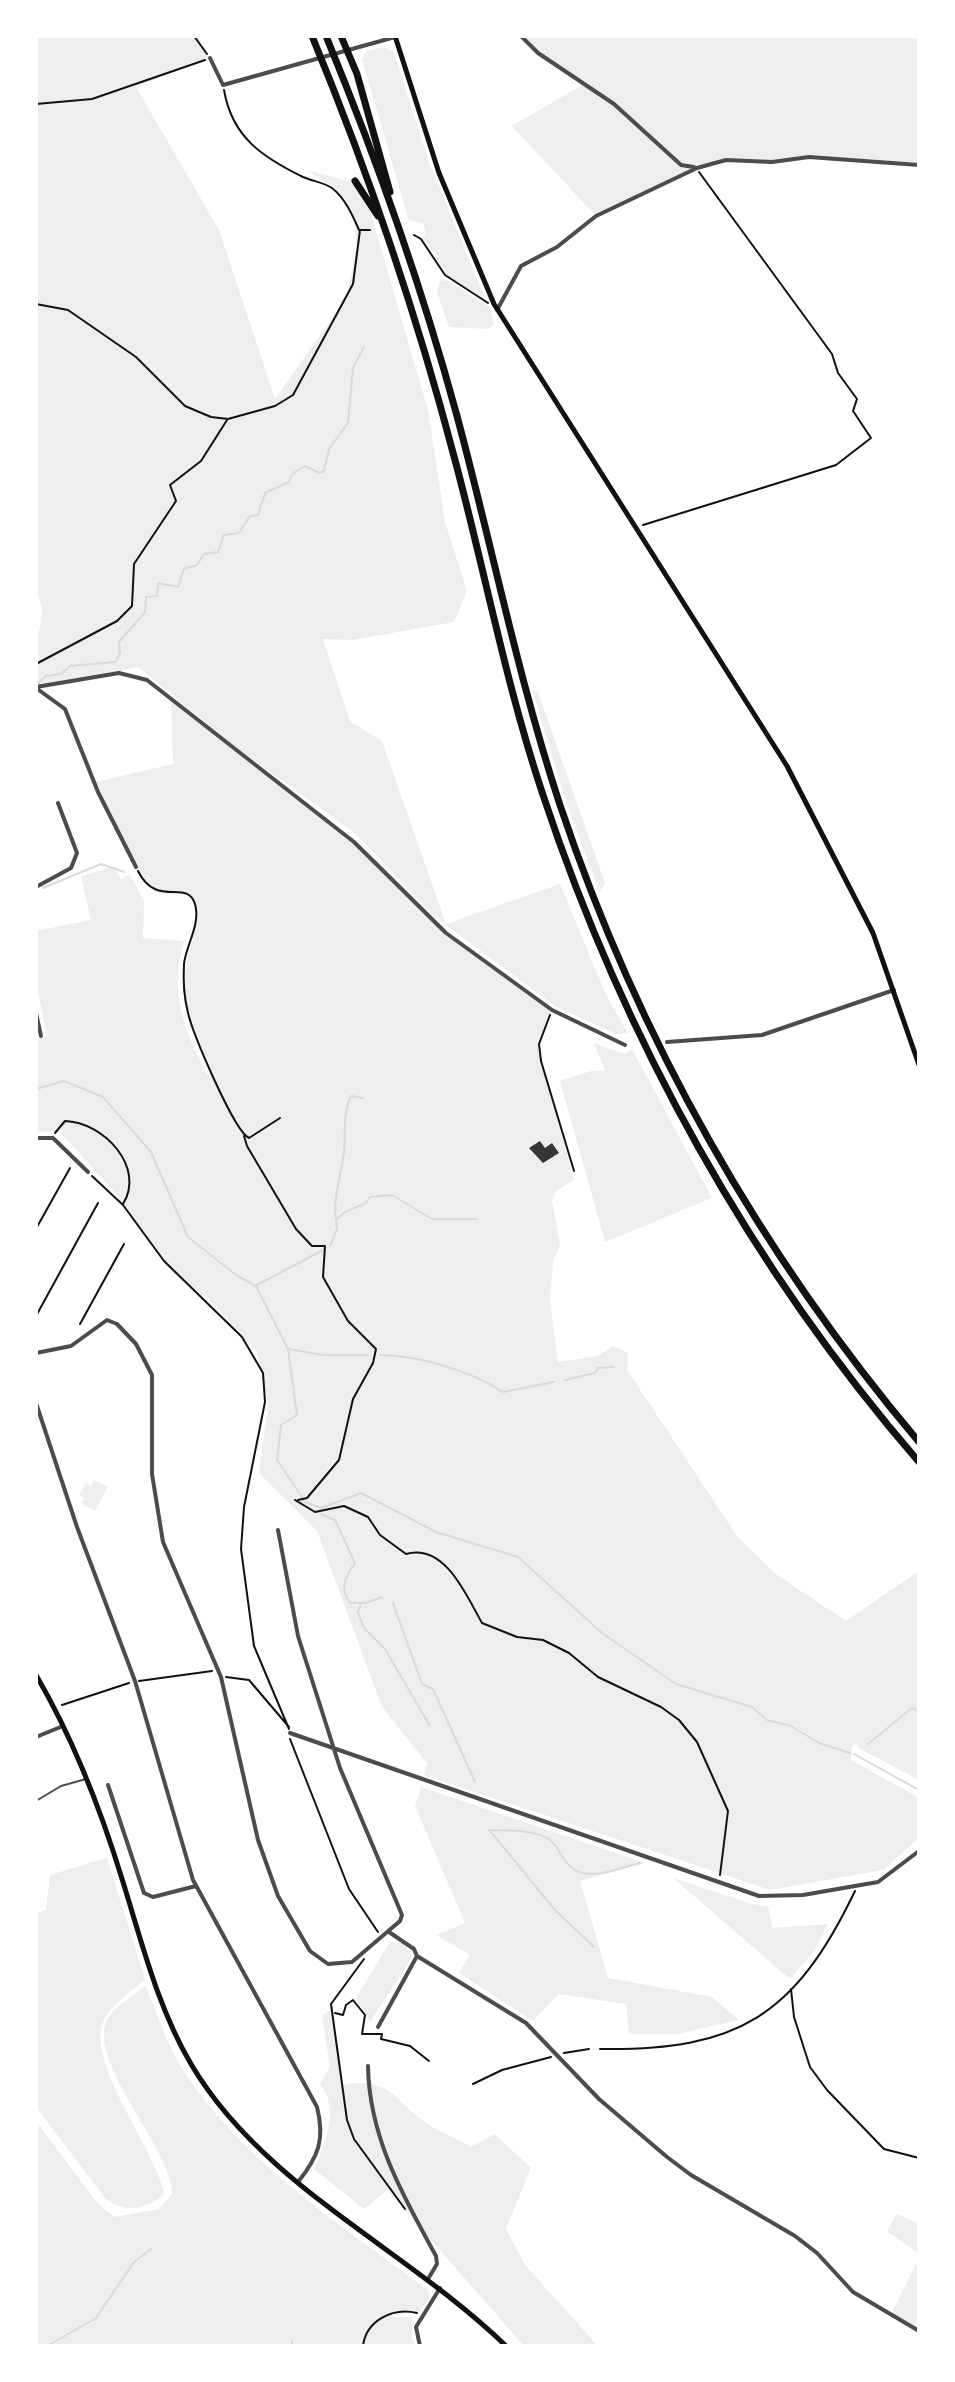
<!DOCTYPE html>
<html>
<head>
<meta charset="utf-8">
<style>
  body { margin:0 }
  #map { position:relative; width:955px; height:2382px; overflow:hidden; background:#fff; font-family:Georgia,serif }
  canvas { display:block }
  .frame { position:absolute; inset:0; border:38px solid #fff; pointer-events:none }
</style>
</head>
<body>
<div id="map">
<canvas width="955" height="2382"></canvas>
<div class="frame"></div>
</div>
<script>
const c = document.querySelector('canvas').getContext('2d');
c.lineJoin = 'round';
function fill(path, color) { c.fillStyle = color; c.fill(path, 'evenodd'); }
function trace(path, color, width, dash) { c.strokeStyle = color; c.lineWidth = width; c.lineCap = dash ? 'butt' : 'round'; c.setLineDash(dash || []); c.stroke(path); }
const green = new Path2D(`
  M36,36H197L210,58L136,87L219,230L275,399L346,298L357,247L353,212L335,188L307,170L351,182L370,211L428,410L445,522L467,591L454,622L352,640L323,639L350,721L382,741L446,924L560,884L606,995L628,1033L616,1034L555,1006L435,917L356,834L233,745L138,667L36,689C36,676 35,662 36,649C38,627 48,613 36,591Z
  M526,36H919V165L810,157L772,162L726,160L696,168L596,216L512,126L584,84L538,53Z
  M384,47L394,53L429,162L486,301L449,277L423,238L426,234L423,223L409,221L362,59L367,51Z
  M446,280L490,307L494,323L489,329L449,327L437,292L440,281Z
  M532,689L538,692L605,883L600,893L565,799Z
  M171,699L354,842L446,933L552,1010L539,1044L541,1061L574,1180L556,1191L552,1201L560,1245L553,1262L550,1300L558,1362L598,1356L613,1346L628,1353L627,1370L737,1536L777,1575L846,1621L919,1571V1780L860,1749L856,1743L852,1746L851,1760L919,1798V1838L883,1870L770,1890L424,1775L427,1763L382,1707L317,1531L259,1473L268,1405L257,1352L207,1298L171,1271L111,1188L59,1131L36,1132V1040L47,1036L36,981V931L91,920L81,876L113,867L121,879L130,875L144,901L143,938L184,941C169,993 183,1028 207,1074L212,1072C199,1045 185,1016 184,985C183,957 206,919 189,895L157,893L144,883L96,782L173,764Z
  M594,1043L624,1054L632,1049L712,1198L605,1242L560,1081L591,1071L605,1070Z
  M94,1480L108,1487L95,1511L81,1503L84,1498L79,1495L86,1483L91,1486Z
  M421,1787L645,1863L580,1881L608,1978L712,1997L739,2020L677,2034H629L626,2004L559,1994L533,2021L459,1973L470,1955L436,1935L465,1923L415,1806Z
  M107,1858L145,1979C133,1990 118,2000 108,2013C76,2054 156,2146 164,2194C145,2211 124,2213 105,2198L36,2107V1914L46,1910L50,1875Z
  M673,1878L752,1904L768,1906L772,1928L828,1924L814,1951L790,1979Z
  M390,1942L402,1943L411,1953V1959L370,2022L356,1998Z
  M146,1986C157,2014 167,2045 183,2070C244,2164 340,2224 428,2290L430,2297L419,2312H392L393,2317H413L412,2338L416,2346H36V2121L98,2204L115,2217L159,2209L172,2194C173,2150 84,2059 108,2018C116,2006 134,1995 146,1986Z
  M332,2009L343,2085C390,2076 393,2100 426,2123C439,2132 457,2139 471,2147L495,2134L531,2168L506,2229L525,2265L598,2346H524L387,2190L364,2209L314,2169C325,2144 340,2108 320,2084L330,2067L322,2016Z
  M897,2214L919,2224V2254L887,2231Z
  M919,2258V2331L890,2316Z`);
const stream = new Path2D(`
  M38,683L46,676L61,674L70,666L115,662L120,653L119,642L145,612L146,597L157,596L158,583L178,587L184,569L197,565L204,554L218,552L224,535L239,533L250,516L258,515L265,493L289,482L292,474L305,466L319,473L324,471L329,449L348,423L353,368L364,347
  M43,888L101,864L124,872
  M36,1089L64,1081L103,1097L151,1152L188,1237L236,1275L256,1286L288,1349L297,1415L281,1425L277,1460L302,1497
  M336,1220C333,1197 341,1176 344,1152C346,1132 342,1115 351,1096L363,1098
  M330,1246L337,1229L336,1220L345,1212L366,1203L370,1197L392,1195L432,1219H477
  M257,1285L323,1250
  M289,1349L322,1355H367
  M380,1355C418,1355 471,1371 503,1392L554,1382
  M565,1380L595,1373L598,1368L614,1367
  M302,1501L321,1508L361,1493L436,1532L518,1557L602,1633L676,1684L752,1707L767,1720L791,1726L819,1743L850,1753
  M321,1514L335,1520L355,1563C345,1577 339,1588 350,1603H365L382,1597
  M361,1603L358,1613L364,1628L385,1649L430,1726
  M393,1603L422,1684L433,1689L475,1782
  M868,1744L912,1708L919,1711
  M854,1754L919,1790
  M489,1830C507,1831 535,1829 550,1840C558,1846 562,1859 569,1865C587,1884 619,1868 640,1863
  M491,1832L555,1910L594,1947
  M49,2345L96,2318L134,2262L151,2249
  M292,2346V2341`);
const building = new Path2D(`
  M540,1141L545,1148L552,1143L559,1153L543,1163L529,1148Z`);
const path = new Path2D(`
  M194,36L207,54
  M224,90C232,137 262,157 303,177C312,181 325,183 332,188C345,198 353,216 359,230
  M36,104L92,99L205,60
  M361,230H370
  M414,235L421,239L445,275L488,303
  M36,304L68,310L136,357L185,406L211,417L228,419L275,406L293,395L353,284L360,230
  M643,525L836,465L871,438L853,411L857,399L838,373L832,354L699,172
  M36,664L117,621L132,606L134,564L176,501L170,485L201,461L227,420
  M138,871C157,909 187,878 195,904C201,924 186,945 184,964C183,980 184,997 188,1013C193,1034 234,1131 249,1138L280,1118
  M550,1015L539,1044L541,1061L574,1171
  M55,1133L65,1121C103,1122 146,1167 123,1204
  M244,1136L247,1146L296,1229L312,1246H325L323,1277L348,1321L376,1349L373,1363L353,1399L339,1460L307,1498L298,1500
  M92,1176L123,1205L164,1261L242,1337L263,1373L265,1402L244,1507L241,1549L254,1646L289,1729
  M37,1227L70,1168
  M36,1316L98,1203
  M80,1324L124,1244
  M295,1500L315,1512L344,1506L368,1517L380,1535L406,1554C445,1543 466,1595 482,1623L517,1637L543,1640L569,1653L598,1677L661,1707L679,1720L697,1742L728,1811L720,1875
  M226,1677L249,1680L289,1727
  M139,1681L212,1671
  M62,1705L129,1683
  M290,1739L349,1889L378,1932
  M364,1959L331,2004L347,2120L354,2139L405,2209
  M791,1989L794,2017L810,2067L827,2090L884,2149L919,2158
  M335,2013L343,2015L346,2005L353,2000L365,2015L362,2034H382L381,2039L410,2046L429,2061
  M600,2049C738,2051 795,2016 855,1891
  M564,2053L589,2049
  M473,2084L502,2070L551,2057
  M363,2346C366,2321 392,2307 417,2313`);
const service = new Path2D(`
  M36,1801L61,1786L86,1779`);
const minor = new Path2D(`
  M521,36L538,53L614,104L681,165L694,167
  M210,58L223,85L395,37
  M497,310L521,266L557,247L596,216L697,168L726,160L772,162L809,157L919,165
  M36,687L119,673L147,680L354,842L446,933L552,1010L625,1045
  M36,688L65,709L98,792L136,867
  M36,887L71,868L77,853L58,803
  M36,1013L41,1036
  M667,1042L762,1035L894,990
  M36,1138H53L88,1172
  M36,1353L71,1346L107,1320L117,1324L136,1344L152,1375V1474L163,1542L221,1677L258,1840L278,1896L310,1951L328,1964L352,1962L400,1921L402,1915L340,1768L298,1636L278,1530
  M36,1403L77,1527L135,1681L193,1880L317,2107C325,2139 319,2156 298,2182
  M290,1733L759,1896L803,1895L878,1882L919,1851
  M36,1737L63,1726
  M108,1785L144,1893L153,1897L196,1886
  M389,1932L414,1949L417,1956L526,2023L599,2099L667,2157L691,2175L795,2236L817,2253L853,2292L919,2331
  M378,2027L417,1956
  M368,2066C369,2137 403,2196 436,2256L437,2264L428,2279
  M420,2346L416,2327L440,2288`);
const secondary = new Path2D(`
  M395,36L439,173L494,304L787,766L873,933L919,1065
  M36,1675C74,1740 101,1810 123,1882C142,1943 158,2008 191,2064C262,2185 406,2249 506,2346`);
const motorway = new Path2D(`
  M312,36C369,174 417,315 455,460C485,572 506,685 543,795C624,1039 751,1268 919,1462
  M326,36C377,160 422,287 457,416C492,546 518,678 560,805C638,1038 761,1255 919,1442
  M341,36L357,74L390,192
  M355,181L378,216`);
fill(green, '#eee');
trace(stream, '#d9d9d9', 2);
fill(building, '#353535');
trace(path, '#111', 2);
trace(service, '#4c4c4c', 2);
trace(minor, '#4c4c4c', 4);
trace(secondary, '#111', 5);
trace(motorway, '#111', 7);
</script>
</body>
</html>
